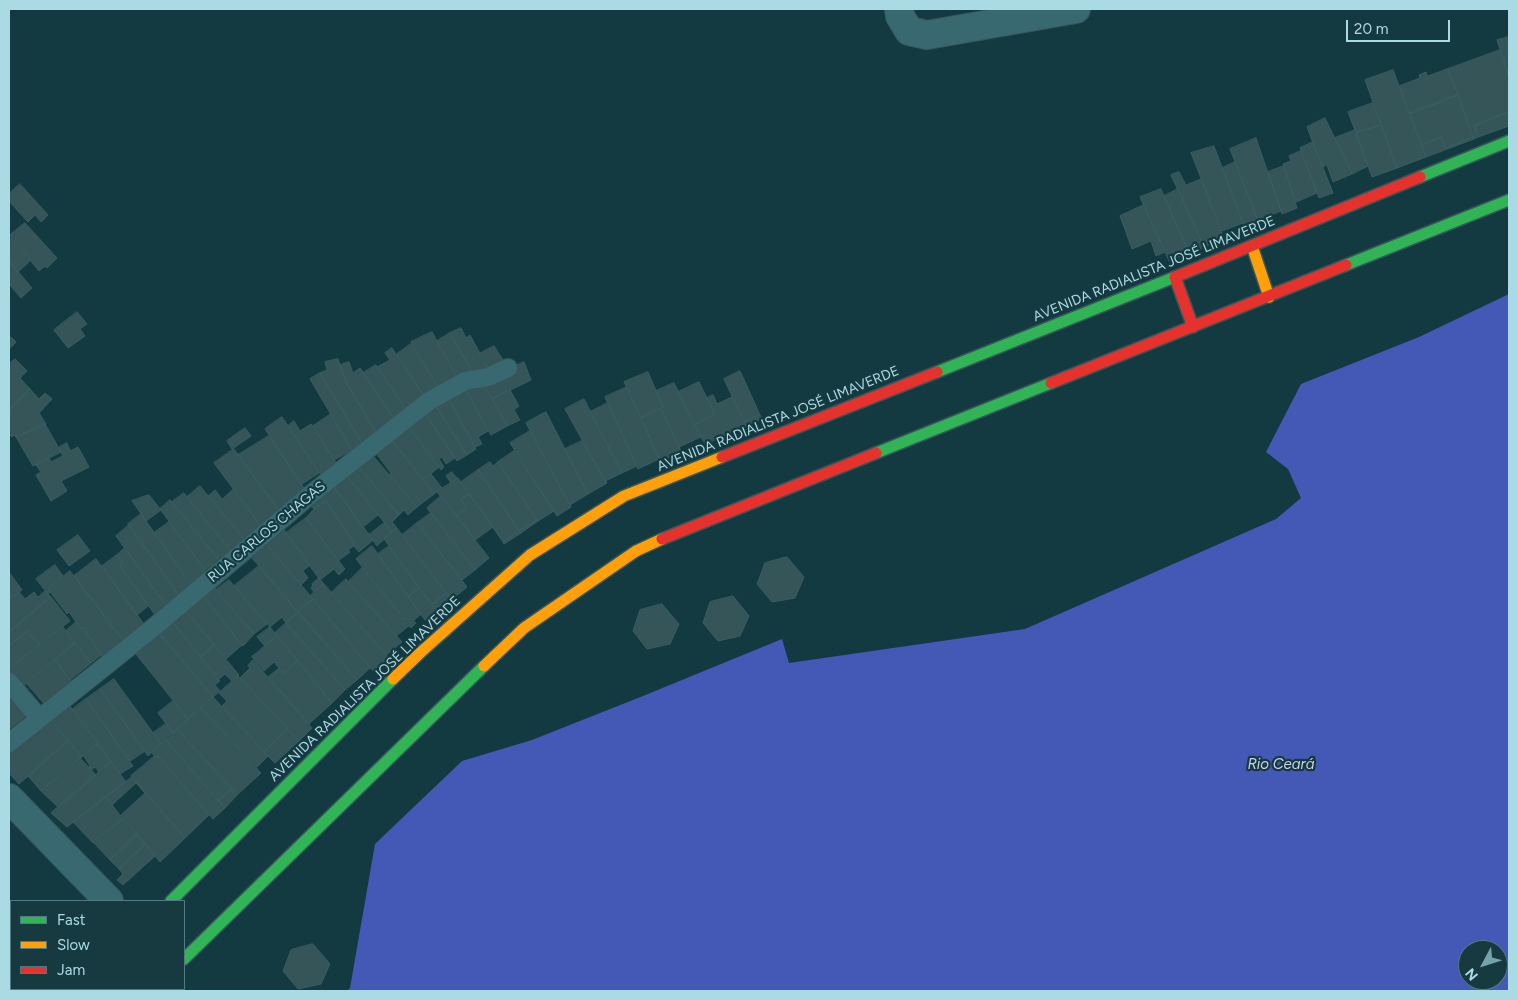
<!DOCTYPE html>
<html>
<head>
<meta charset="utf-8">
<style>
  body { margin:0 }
  #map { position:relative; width:1518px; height:1000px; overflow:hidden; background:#133a40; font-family:Figtree,sans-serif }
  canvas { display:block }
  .frame { position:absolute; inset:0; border:10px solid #aadbe5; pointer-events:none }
  .legend { position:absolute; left:10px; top:900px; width:175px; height:90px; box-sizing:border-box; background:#173a41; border:1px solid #527a83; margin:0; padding:6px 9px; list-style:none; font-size:15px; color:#aadbe5 }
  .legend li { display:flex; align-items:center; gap:10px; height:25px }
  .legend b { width:25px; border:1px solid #527a83 }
  .north { position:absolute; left:1458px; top:940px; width:50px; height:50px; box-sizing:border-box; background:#173a41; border:1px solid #527a83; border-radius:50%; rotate:230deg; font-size:14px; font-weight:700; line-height:20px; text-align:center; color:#aadbe5 }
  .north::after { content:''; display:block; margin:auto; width:18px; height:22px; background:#75a3ab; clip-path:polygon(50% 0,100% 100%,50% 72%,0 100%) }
  .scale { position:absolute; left:1346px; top:20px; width:104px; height:22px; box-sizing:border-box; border:2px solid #aadbe5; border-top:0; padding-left:6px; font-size:15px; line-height:18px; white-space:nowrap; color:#aadbe5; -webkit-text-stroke:4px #173a41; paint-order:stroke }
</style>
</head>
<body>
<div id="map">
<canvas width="1518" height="1000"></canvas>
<div class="frame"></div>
<ul class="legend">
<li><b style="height:6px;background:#30b455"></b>Fast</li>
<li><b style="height:6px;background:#ff9f0a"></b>Slow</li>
<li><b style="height:6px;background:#e5322d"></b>Jam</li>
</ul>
<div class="north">N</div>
<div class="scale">20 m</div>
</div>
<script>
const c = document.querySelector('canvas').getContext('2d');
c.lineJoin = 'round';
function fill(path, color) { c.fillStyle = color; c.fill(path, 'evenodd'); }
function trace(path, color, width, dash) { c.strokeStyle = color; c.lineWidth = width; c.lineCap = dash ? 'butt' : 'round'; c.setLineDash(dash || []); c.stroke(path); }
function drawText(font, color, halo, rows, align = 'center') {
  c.font = font + ' Figtree,sans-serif'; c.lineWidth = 4.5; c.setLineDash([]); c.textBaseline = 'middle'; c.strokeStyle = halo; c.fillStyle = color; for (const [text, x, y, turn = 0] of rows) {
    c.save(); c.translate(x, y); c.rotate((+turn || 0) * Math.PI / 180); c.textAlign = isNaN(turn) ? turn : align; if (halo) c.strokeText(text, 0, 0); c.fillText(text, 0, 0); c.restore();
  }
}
const water = new Path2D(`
  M1509,294V991H347L350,988L375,844L462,761L532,740L643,696L782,639L789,663L1025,629L1276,519L1301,498L1288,469L1266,452L1301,384L1419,337ZM1468,950H1498V980H1468Z`);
const building = new Path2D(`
  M1509,37V78L1497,40Z
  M1500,50L1509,78V112L1474,126L1478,137L1474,139L1448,69Z
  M1448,69L1458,95L1409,114L1399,86L1420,78L1419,75L1426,72L1427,76Z
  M1393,70L1426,157L1397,168L1365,80Z
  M1458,95L1473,137L1445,148L1442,137L1422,145L1409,114Z
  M1373,103L1381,125L1356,133L1348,112Z
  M1509,112V126L1478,137L1474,126Z
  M1325,118L1352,174L1333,182L1327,165L1322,167L1307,127Z
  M1381,125L1397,168L1372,177L1356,133Z
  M1355,130L1368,166L1352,174L1335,138Z
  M1442,137L1445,148L1473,137L1474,139L1426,157L1422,145Z
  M1256,138L1281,211L1258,220L1230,149Z
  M1313,142L1333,193L1319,198L1300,148Z
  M1214,146L1243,223L1222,231L1191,153Z
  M1301,151L1317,193L1296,202L1283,164L1291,161L1289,156Z
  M1235,162L1259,223L1245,228L1222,168Z
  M1284,166L1297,208L1282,214L1268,172Z
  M1179,172L1186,185L1201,179L1224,239L1204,247L1171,175Z
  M20,184L48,215L41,222L35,215L28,222L9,201V194Z
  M1161,189L1189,253L1169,261L1140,197Z
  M1178,189L1204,247L1189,253L1164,196Z
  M1144,205L1165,252L1156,256L1151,241L1132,249L1120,216Z
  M25,223L57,258L47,268L45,266L39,271L10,235Z
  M12,236L31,260L18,272L9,261V239Z
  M9,261L32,288L21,298L9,284Z
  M77,312L87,324L80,329L85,336L68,348L54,330Z
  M461,328L466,338L470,335L489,370L475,377L450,333Z
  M432,332L458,380L440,391L411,342Z
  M450,333L471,370L457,377L437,341Z
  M11,337L16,342L9,349V339Z
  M411,344L439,389L425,398L397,354Z
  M494,346L505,363L491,375L479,354Z
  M392,348L424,397L405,408L377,367L390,360L385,353Z
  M15,359L27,371L20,378L30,389L9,410V364Z
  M338,359L345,380L377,435L362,443L320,373L327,370L325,362Z
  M349,362L353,373L360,368L397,423L377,435L345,380L340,365Z
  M524,362L531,380L492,399L482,381Z
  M376,365L409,414L397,423L363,373Z
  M740,371L760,415L744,422L724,379Z
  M648,372L663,407L641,418L624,382Z
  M320,373L362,443L352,450L310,379Z
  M482,380L507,426L491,435L464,387Z
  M699,382L715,414L694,425L678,392Z
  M674,383L701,437L679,447L661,408L663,407L656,391Z
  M463,385L488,431L478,437L482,444L475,447L446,394Z
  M627,387L659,459L638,469L605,397Z
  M30,389L39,399L45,393L52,399L39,413L46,424L16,437L14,435L12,437L9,434V410Z
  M510,390L519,406L514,410L520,420L507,426L492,399Z
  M446,394L476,449L467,455L433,402Z
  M713,395L717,404L732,397L746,426L705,444L694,425L715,414L707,398Z
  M584,399L622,473L605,481L565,409Z
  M433,402L467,455L457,461L422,408Z
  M608,403L637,466L622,473L590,412Z
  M422,408L455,458L446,464L442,457L439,459L444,467L441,470L404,421Z
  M661,408L681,451L661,462L641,418Z
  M546,412L588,494L570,505L526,423Z
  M331,414L352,450L334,460L313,426Z
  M760,415L762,419L746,426L744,422Z
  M282,417L319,473L302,484L265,429Z
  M294,421L300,431L311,424L337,464L321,475L288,426Z
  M406,423L439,467L423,480L389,436Z
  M45,424L61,452L33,466L16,437Z
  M245,428L251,436L232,449L227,441Z
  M530,431L571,507L557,516L510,443Z
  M269,436L306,491L279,511L238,455Z
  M389,436L434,494L417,507L389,475L391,473L373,449Z
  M582,441L607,483L588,494L565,449Z
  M67,443L70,451L78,447L89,467L61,481L67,491L51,501L36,475L41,472L36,465L49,458L51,462L63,456L58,448Z
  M234,449L279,511L260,525L214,463Z
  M514,451L554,511L538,521L498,462Z
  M373,456L417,507L408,515L404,510L399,515L359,467Z
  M490,462L493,466L498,462L537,520L519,531L478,470Z
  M359,467L399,515L392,522L397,528L392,532L347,476Z
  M478,470L519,531L503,542L461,482Z
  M452,472L457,478L451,483L446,476Z
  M431,474L442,488L434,494L423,480Z
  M347,476L378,515L363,527L333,486Z
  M458,478L469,494L461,499L467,508L456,515L437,492Z
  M200,486L246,542L232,553L187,497Z
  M333,486L373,540L359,552L354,546L355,545L326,501L314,509L309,504Z
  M234,489L260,525L244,539L208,496L215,490L222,499Z
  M184,493L230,550L218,559L172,502Z
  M469,494L493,527L475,540L456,515L467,508L461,499Z
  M149,495L161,510L146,521L132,501Z
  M441,496L489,558L475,570L427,508Z
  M170,500L218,559L205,570L160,509Z
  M326,501L355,545L348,550L350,552L338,561L306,518L314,509Z
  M431,513L475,570L462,580L417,523Z
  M141,514L191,584L178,594L128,524Z
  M306,518L345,569L339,575L334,569L320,580L286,533Z
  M537,520L538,521L521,533L519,531Z
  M169,522L208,574L193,585L154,533Z
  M384,523L392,532L377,546L369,535Z
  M417,523L467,587L451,600L402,535Z
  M129,525L178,594L165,605L116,536Z
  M397,528L446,593L432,605L384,539Z
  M284,530L310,565L303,571L308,578L301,585L267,545Z
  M519,531L521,533L504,544L503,542Z
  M78,535L90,551L69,566L57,550Z
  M267,545L313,599L298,612L252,558Z
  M372,546L421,614L413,621L416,623L411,628L356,559Z
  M389,546L419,588L408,597L378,554Z
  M125,548L169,610L158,619L120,566L123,563L117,555Z
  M117,555L123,563L120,566L148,606L137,615L102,566Z
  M787,557L804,577L795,598L772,602L757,584L765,563Z
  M96,559L146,627L125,643L74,576Z
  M55,565L63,576L48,589L50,592L48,594L36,579Z
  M259,566L298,612L286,623L282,617L270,627L234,586Z
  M362,568L410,625L396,636L348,582Z
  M70,571L125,643L104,659L83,627L81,629L69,612L67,614L48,589Z
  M9,572L22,590L9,599Z
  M319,578L324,584L314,592L311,588L313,585L312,584Z
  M346,579L402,642L386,655L331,593Z
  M229,580L267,624L254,634L216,590Z
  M324,584L389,658L373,671L310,596Z
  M212,585L254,634L243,646L202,594Z
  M419,588L436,611L425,620L408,597Z
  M45,591L51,597L9,632V599L19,592L25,599L34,592L38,597Z
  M446,593L451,600L436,611L432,605Z
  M203,596L242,645L226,659L186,611Z
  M733,596L749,616L740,636L718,641L703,623L710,602Z
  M51,597L70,621L39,645L28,631L9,646V632Z
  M313,599L370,668L357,680L298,612Z
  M662,604L679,624L670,644L647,649L633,631L640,610Z
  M186,611L214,645L201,657L173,623Z
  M298,612L357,680L345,690L286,623Z
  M76,622L81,629L83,627L101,655L91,663L66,631Z
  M173,623L220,681L215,685L220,691L213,697L160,634Z
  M286,623L345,690L332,703L275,633Z
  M63,627L75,643L19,690L9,677V669Z
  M270,627L277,636L265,646L257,637Z
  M28,631L39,645L9,669V646Z
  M160,634L213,697L188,719L136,654Z
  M277,636L298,661L283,673L274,662L264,671L252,657Z
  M75,643L91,663L70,680L55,660Z
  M214,645L239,675L232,681L225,674L219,679L201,657Z
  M55,660L73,684L46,706L27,684Z
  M253,660L312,728L299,741L240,678L250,668L248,666Z
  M298,661L332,703L309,724L268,677L279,668L283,673Z
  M238,676L288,729L264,752L222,706L227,701L219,693Z
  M114,679L161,744L148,756L100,689Z
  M9,687L31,712L9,729Z
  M100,689L145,751L130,761L86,699Z
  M213,697L268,756L257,767L201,708Z
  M86,699L133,766L120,774L73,709Z
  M173,701L188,719L173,733L158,713Z
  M70,706L98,744L82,757L52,721Z
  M201,708L261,773L237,795L177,729Z
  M52,721L68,741L19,784L9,773V758L10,757L9,755Z
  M166,724L173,733L161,744L153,733Z
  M177,729L232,789L218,801L165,739Z
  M288,729L299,741L275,763L264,752Z
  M165,739L225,808L213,819L158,756L156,758L152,753Z
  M68,741L82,757L41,791L28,776Z
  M98,744L111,762L99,772L95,767L91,770L89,767L90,766L84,756Z
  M155,756L156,758L158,756L209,815L185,838L131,776Z
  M81,759L96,775L58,807L41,791Z
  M111,762L126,782L67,827L51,813Z
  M132,777L185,838L160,862L121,815L145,793L136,783L112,805L106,797Z
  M232,789L237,795L225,808L218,801Z
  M106,797L123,819L93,843L73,822Z
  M123,819L137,834L110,860L93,842Z
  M137,834L145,844L119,869L110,860Z
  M145,844L155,856L123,885L117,880L123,874L119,869Z
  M313,944L330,964L321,984L298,989L283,971L291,950Z`);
const lane = new Path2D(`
  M9,682L39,718
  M9,743L159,623L310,495L429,401L465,381L488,377L508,368`);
const street = new Path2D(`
  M899,9L900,16L909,31L927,35L1076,9
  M9,798L109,901
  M9,964L11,966
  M38,989L41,991`);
const fast = new Path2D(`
  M1420,177L1509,141
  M1346,265L1509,200
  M937,372L1175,277
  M876,453L1051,383
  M171,901L393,679
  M184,959L484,666`);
const slow = new Path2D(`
  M1252,246L1269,297
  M484,666L524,628L636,551L662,539
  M393,679L421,652L530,555L624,496L722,457
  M80,991L83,989`);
const jam = new Path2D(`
  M1175,277L1193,327
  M1175,277L1420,177
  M1051,383L1346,265
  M722,457L937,372
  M662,539L876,453
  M152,991L154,989`);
const streetNames = [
  ["AVENIDA RADIALISTA JOSÉ LIMAVERDE",1154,269,-22],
  ["AVENIDA RADIALISTA JOSÉ LIMAVERDE",778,419,-22],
  ["RUA CARLOS CHAGAS",267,532,-40],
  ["AVENIDA RADIALISTA JOSÉ LIMAVERDE",365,689,-44]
];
const waterNames = [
  ["Rio Ceará",1281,765]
];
fill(water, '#4459b5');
fill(building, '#355558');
trace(building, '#395e60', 1);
trace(lane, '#37565b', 20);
trace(street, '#37565b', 30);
trace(fast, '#37565b', 14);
trace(slow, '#37565b', 14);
trace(jam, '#37565b', 14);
trace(lane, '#386970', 18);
trace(street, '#386970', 28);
trace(fast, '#30b455', 11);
trace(slow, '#ff9f0a', 11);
trace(jam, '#e5322d', 11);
drawText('14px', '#aadbe5', '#173a41', streetNames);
drawText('italic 15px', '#cad2ed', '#173a41', waterNames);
</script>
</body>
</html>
